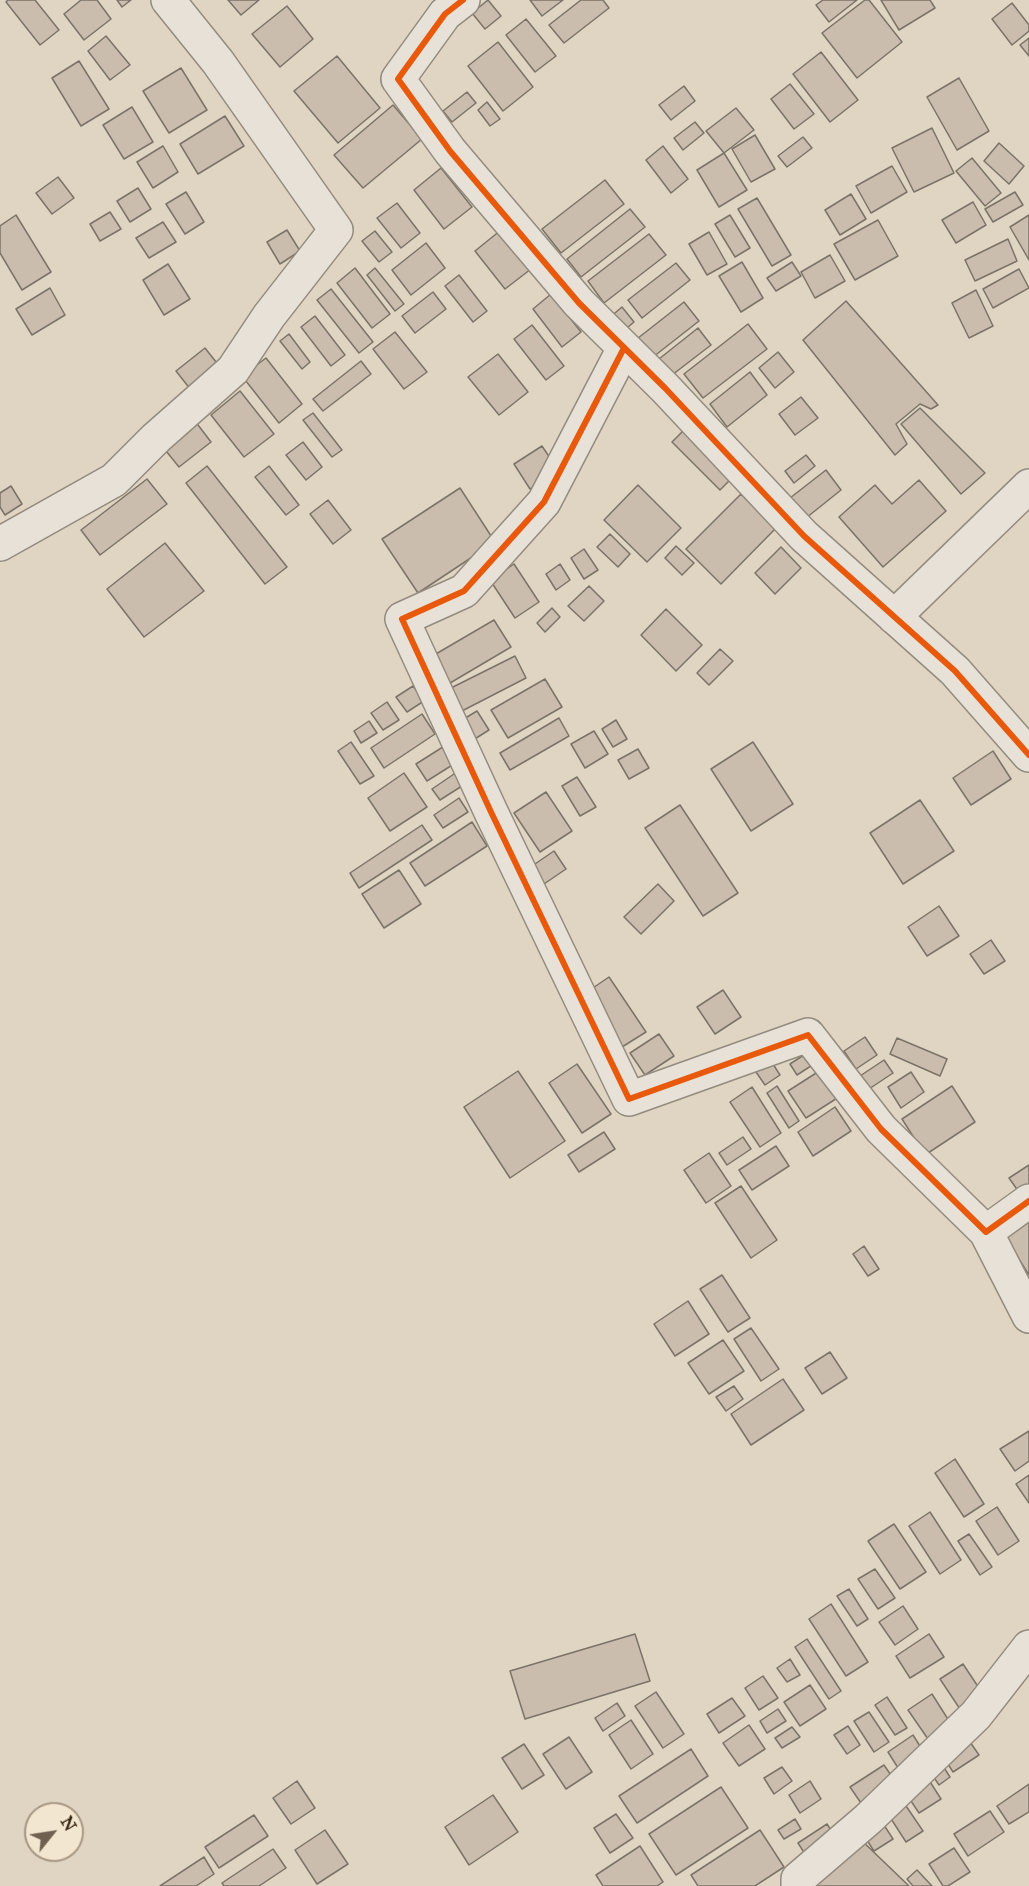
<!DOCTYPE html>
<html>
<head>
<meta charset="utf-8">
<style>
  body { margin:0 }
  #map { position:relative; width:1029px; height:1886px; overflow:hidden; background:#e0d5c3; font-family:"IM FELL Great Primer",serif }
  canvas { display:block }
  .north { position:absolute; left:24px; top:1802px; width:60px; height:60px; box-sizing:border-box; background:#f3e6d0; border:2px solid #a69784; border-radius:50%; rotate:60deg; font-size:16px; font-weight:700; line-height:24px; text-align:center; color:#332111 }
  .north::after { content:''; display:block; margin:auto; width:21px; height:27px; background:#70604f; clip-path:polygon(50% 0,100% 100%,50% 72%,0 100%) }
</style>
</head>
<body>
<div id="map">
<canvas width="1029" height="1886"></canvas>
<div class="north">N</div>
</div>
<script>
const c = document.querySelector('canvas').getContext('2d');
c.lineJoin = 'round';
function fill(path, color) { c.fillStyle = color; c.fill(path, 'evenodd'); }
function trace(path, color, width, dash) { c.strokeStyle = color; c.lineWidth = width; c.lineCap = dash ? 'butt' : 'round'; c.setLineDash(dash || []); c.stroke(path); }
const building = new Path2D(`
  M8,0H35L59,30L40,45L6,2Z
  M81,0H97L111,19L84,40L64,14Z
  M117,0H131L122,7Z
  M228,0H259L241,15Z
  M488,0L501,16L485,29L472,13Z
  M530,0H563L542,16Z
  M581,0H603L609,8L564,43L549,25Z
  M823,0H857L829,22L816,5Z
  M865,0H869L902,42L857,78L822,33Z
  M881,0H930L935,8L899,30Z
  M1012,3L1029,25V31L1012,45L992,19Z
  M287,6L313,39L280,67L252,34Z
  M526,19L556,56L535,72L506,35Z
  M106,36L130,65L110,80L88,51Z
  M1029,38V56L1020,45Z
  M498,42L533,87L503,111L468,66Z
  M821,52L858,100L830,122L793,74Z
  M337,56L380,108L338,143L294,91Z
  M79,61L109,109L81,126L52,78Z
  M181,68L207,110L169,133L143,91Z
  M959,78L989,131L957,150L927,97Z
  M790,84L814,114L794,129L771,99Z
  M684,86L695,101L671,120L659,105Z
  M467,92L476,103L452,122L443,111Z
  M487,102L500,119L490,126L478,110Z
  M393,105L422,139L363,188L334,155Z
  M132,107L153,142L124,159L103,125Z
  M736,108L754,130L724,153L706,131Z
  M225,116L244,146L198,174L180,144Z
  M695,122L704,133L683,150L674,138Z
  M932,128L954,173L914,192L892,148Z
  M755,135L775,169L751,182L732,149Z
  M803,137L812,148L787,167L778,156Z
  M999,143L1024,166L1009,184L984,161Z
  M163,146L178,172L153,188L137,162Z
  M663,146L688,179L671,193L646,160Z
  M724,153L747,190L719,207L697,170Z
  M972,158L1001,193L985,206L956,171Z
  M892,166L907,192L871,213L856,186Z
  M441,168L472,207L444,229L414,190Z
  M58,177L74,198L52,214L36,193Z
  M605,180L624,204L561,253L542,229Z
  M138,188L151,209L130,222L117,201Z
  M186,192L204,222L185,234L166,204Z
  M1015,192L1023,205L993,222L985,209Z
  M851,194L866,219L840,235L825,210Z
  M757,198L791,255L772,266L738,209Z
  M973,202L986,225L956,243L942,220Z
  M397,203L420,233L401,248L377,218Z
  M630,209L645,227L581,277L567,259Z
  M110,212L121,229L100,241L90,224Z
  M16,215L51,272L22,290L0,253V226Z
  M730,215L750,248L735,257L715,224Z
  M1029,215V260L1010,227Z
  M878,220L898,256L855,280L834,244Z
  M163,222L176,242L149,258L136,238Z
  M287,230L300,251L280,264L267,242Z
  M501,230L531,269L505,289L475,251Z
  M375,231L392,252L379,262L362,241Z
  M709,232L727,264L707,275L689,244Z
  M649,234L666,255L604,303L588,281Z
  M1008,239L1017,261L975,281L965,260Z
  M426,243L445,268L411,295L392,270Z
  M830,255L845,281L815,298L801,272Z
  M742,262L763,298L741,312L719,276Z
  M792,262L801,276L776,291L767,278Z
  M676,263L690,280L642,318L628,300Z
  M168,264L190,299L164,315L143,280Z
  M355,268L390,314L372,328L337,283Z
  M375,268L404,304L395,311L367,275Z
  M1019,269L1029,288L993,308L983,289Z
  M459,275L487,311L473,322L445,286Z
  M50,288L65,315L32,335L16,309Z
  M331,289L373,342L359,353L317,300Z
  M976,290L993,326L969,338L952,303Z
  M433,292L446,309L415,333L402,316Z
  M551,294L581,332L562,347L533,309Z
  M846,301L938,405L931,409L920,404L896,424L907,444L895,455L803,340Z
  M684,302L699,321L648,361L633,342Z
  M622,307L634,322L621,333L609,318Z
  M315,316L345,355L331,366L301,327Z
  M748,324L767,349L703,398L684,374Z
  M532,325L564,366L546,380L514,339Z
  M698,328L711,345L672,375L659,359Z
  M395,332L427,372L404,389L373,349Z
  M289,334L310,362L302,369L280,341Z
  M205,348L220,367L191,390L176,371Z
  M778,352L794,372L775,388L759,368Z
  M498,354L528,392L499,415L468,377Z
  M266,358L302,404L279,423L242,376Z
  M361,361L371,374L323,411L313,399Z
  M750,372L767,395L727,427L710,404Z
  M240,391L274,434L244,457L211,415Z
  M801,397L818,418L795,435L779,414Z
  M920,408L985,473L961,494L901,424Z
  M313,413L342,450L332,457L303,420Z
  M195,421L211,442L179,467L162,446Z
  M689,425L738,472L720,490L672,442Z
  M303,442L322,467L306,480L286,455Z
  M542,446L558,470L530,489L514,464Z
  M806,455L815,466L794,483L785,471Z
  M207,466L287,567L265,584L186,483Z
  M269,466L299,505L286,515L255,477Z
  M826,470L841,490L806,518L790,498Z
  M147,479L167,504L100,555L81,530Z
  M919,480L946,511L883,567L839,517L875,485L892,504Z
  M638,485L681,528L647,562L604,520Z
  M11,486L22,504L5,515L0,507V493Z
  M460,488L495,542L418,593L382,539Z
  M741,494L776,528L721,584L686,549Z
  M328,500L351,530L333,544L310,514Z
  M610,534L630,554L618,567L597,547Z
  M165,543L204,591L144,637L107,589Z
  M676,546L694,563L682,575L665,558Z
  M781,547L801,568L775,594L755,573Z
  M584,549L598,570L584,579L571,558Z
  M514,564L539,602L515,618L490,580Z
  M560,564L570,580L556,590L546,574Z
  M589,586L604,601L584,621L568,606Z
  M552,608L560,617L545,632L537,623Z
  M666,609L702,645L676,671L641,635Z
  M494,620L511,647L445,686L429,658Z
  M720,649L733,661L709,685L697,673Z
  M515,656L526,678L458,713L447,690Z
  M545,679L562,707L508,738L491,710Z
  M413,686L424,701L407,712L396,697Z
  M387,702L399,720L383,730L371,713Z
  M477,711L489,730L470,742L457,723Z
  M422,714L435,734L384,768L371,748Z
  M559,718L569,736L510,770L500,753Z
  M616,720L627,739L613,747L602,729Z
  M369,721L377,733L361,743L354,731Z
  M594,731L608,754L585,768L571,744Z
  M351,742L374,776L360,784L338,751Z
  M753,742L793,804L751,831L711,769Z
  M446,745L457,762L427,781L416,764Z
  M638,749L649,768L629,779L618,760Z
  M993,751L1011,779L971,805L953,778Z
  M457,772L465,784L440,800L432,789Z
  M404,773L427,807L390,831L368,798Z
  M577,777L596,807L580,816L562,786Z
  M546,792L572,831L540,852L514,813Z
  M459,798L468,812L443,828L434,815Z
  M920,800L954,851L903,884L870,833Z
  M680,805L738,893L703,916L645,828Z
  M472,822L487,846L425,886L410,863Z
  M422,825L432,840L359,888L350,873Z
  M554,851L566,869L544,884L532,866Z
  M399,870L421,904L384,928L362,894Z
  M658,884L674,901L641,934L624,917Z
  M939,906L959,936L927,956L908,927Z
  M991,940L1005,961L984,974L970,954Z
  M609,977L646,1032L622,1047L587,992Z
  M723,990L741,1017L715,1034L697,1007Z
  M659,1034L674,1056L645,1075L630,1053Z
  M865,1037L877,1055L856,1069L844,1051Z
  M897,1038L947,1059L940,1076L890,1054Z
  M810,1051L817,1062L797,1075L790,1064Z
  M884,1060L893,1073L866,1091L857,1078Z
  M771,1061L780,1075L765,1085L756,1072Z
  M577,1064L611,1114L582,1133L549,1083Z
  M824,1068L842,1095L806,1118L788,1091Z
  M518,1071L565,1141L510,1178L464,1107Z
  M911,1072L924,1092L901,1108L888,1087Z
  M777,1086L799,1121L789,1128L767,1093Z
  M952,1086L975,1122L925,1155L902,1119Z
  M752,1087L781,1133L760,1147L730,1102Z
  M835,1107L851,1131L813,1156L798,1132Z
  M604,1132L615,1149L579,1172L568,1155Z
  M743,1137L751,1149L727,1165L719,1153Z
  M776,1146L789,1166L752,1190L739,1170Z
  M709,1153L731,1186L706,1203L684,1170Z
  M1029,1165V1190L1021,1195L1009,1178Z
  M741,1186L777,1240L751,1258L715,1203Z
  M1029,1217V1275L1003,1234Z
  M864,1246L879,1269L868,1276L853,1254Z
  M722,1275L750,1318L728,1332L700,1289Z
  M688,1301L709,1334L675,1356L654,1324Z
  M751,1328L779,1369L761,1381L734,1339Z
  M723,1340L744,1371L709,1394L688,1363Z
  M830,1352L847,1378L822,1394L805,1368Z
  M783,1379L804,1410L751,1445L731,1414Z
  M734,1386L743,1399L726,1411L716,1397Z
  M1029,1431V1461L1015,1471L1000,1449Z
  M955,1459L984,1504L964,1517L935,1473Z
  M1029,1475V1503L1016,1484Z
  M997,1507L1019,1541L998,1555L976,1521Z
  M930,1512L961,1560L940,1574L909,1526Z
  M894,1524L926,1572L900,1589L868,1541Z
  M969,1534L992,1567L980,1575L958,1541Z
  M875,1569L895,1598L878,1609L858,1579Z
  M849,1589L868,1619L857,1626L837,1596Z
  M831,1604L868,1662L846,1676L809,1619Z
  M903,1606L918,1629L895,1645L879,1622Z
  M635,1634L650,1681L525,1719L510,1671Z
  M929,1634L944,1657L910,1678L896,1656Z
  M807,1639L841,1691L829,1699L795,1647Z
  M790,1659L800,1675L787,1682L777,1668Z
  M963,1664L985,1697L962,1712L940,1679Z
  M763,1676L778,1698L759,1710L745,1688Z
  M810,1685L826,1709L800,1726L784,1702Z
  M656,1692L684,1734L663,1748L635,1706Z
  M932,1694L951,1724L928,1739L908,1710Z
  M887,1697L907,1728L895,1735L875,1705Z
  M732,1698L745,1716L719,1733L707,1714Z
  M617,1703L625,1716L603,1731L595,1718Z
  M778,1709L786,1721L767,1733L760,1721Z
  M869,1712L889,1742L874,1752L854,1721Z
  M631,1720L653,1754L631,1769L609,1735Z
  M749,1725L765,1749L739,1766L723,1743Z
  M848,1726L860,1745L847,1754L834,1735Z
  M792,1727L800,1737L782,1748L775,1738Z
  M913,1735L925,1754L900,1771L888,1752Z
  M569,1737L592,1772L566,1789L543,1754Z
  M968,1739L979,1755L953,1772L943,1756Z
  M524,1744L544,1775L522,1789L502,1758Z
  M691,1749L708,1776L637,1823L619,1796Z
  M939,1760L950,1777L939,1785L927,1767Z
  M884,1765L897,1784L863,1806L850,1787Z
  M782,1767L792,1781L774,1794L764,1778Z
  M927,1777L941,1799L919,1813L905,1792Z
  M297,1781L315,1808L291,1824L273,1798Z
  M810,1781L821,1799L800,1813L789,1795Z
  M1029,1784V1812L1009,1824L997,1806Z
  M721,1787L748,1828L676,1875L649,1834Z
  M493,1795L518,1832L469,1865L445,1827Z
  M902,1800L923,1831L906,1842L886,1811Z
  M990,1811L1004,1832L968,1856L954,1834Z
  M616,1814L633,1838L610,1853L594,1828Z
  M254,1815L268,1836L219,1868L205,1847Z
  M795,1819L801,1829L784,1839L778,1830Z
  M880,1819L893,1839L874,1851L861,1831Z
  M827,1824L834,1835L805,1854L798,1843Z
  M325,1830L348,1864L317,1884L295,1850Z
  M760,1830L784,1867L755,1886H698L691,1875Z
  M857,1836L909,1886H817L813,1882Z
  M640,1846L663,1882L657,1886H603L596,1875Z
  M954,1848L970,1872L948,1886H943L929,1864Z
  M273,1849L286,1868L259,1886H224L222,1883Z
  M204,1857L214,1874L196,1886H160Z
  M917,1870L932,1886H913L907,1879Z`);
const street = new Path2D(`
  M463,0L445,14L398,79L450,151L579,303L665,388L804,536L955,671L1029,755
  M624,348L544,502L464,591L402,619L491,812L629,1099L808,1035L881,1129L986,1232L1029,1201
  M0,544L114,480L156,438L233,370L269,316L336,230L218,62L168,0
  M894,617L1029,486
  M986,1232L1029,1316
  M798,1886V1879L868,1819L976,1715L1029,1647`);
const cycleway = new Path2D(`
  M463,0L445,14L398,79L450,151L579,303L665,388L804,536L955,671L1029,755
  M624,348L544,502L464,591L402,619L491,812L629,1099L808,1035L881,1129L986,1232L1029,1201`);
fill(building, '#cbbdae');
trace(building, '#7b7367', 1.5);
trace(street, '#948b7f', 36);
trace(street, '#e7e1d7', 33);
trace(cycleway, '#e8590c', 6);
</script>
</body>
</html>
